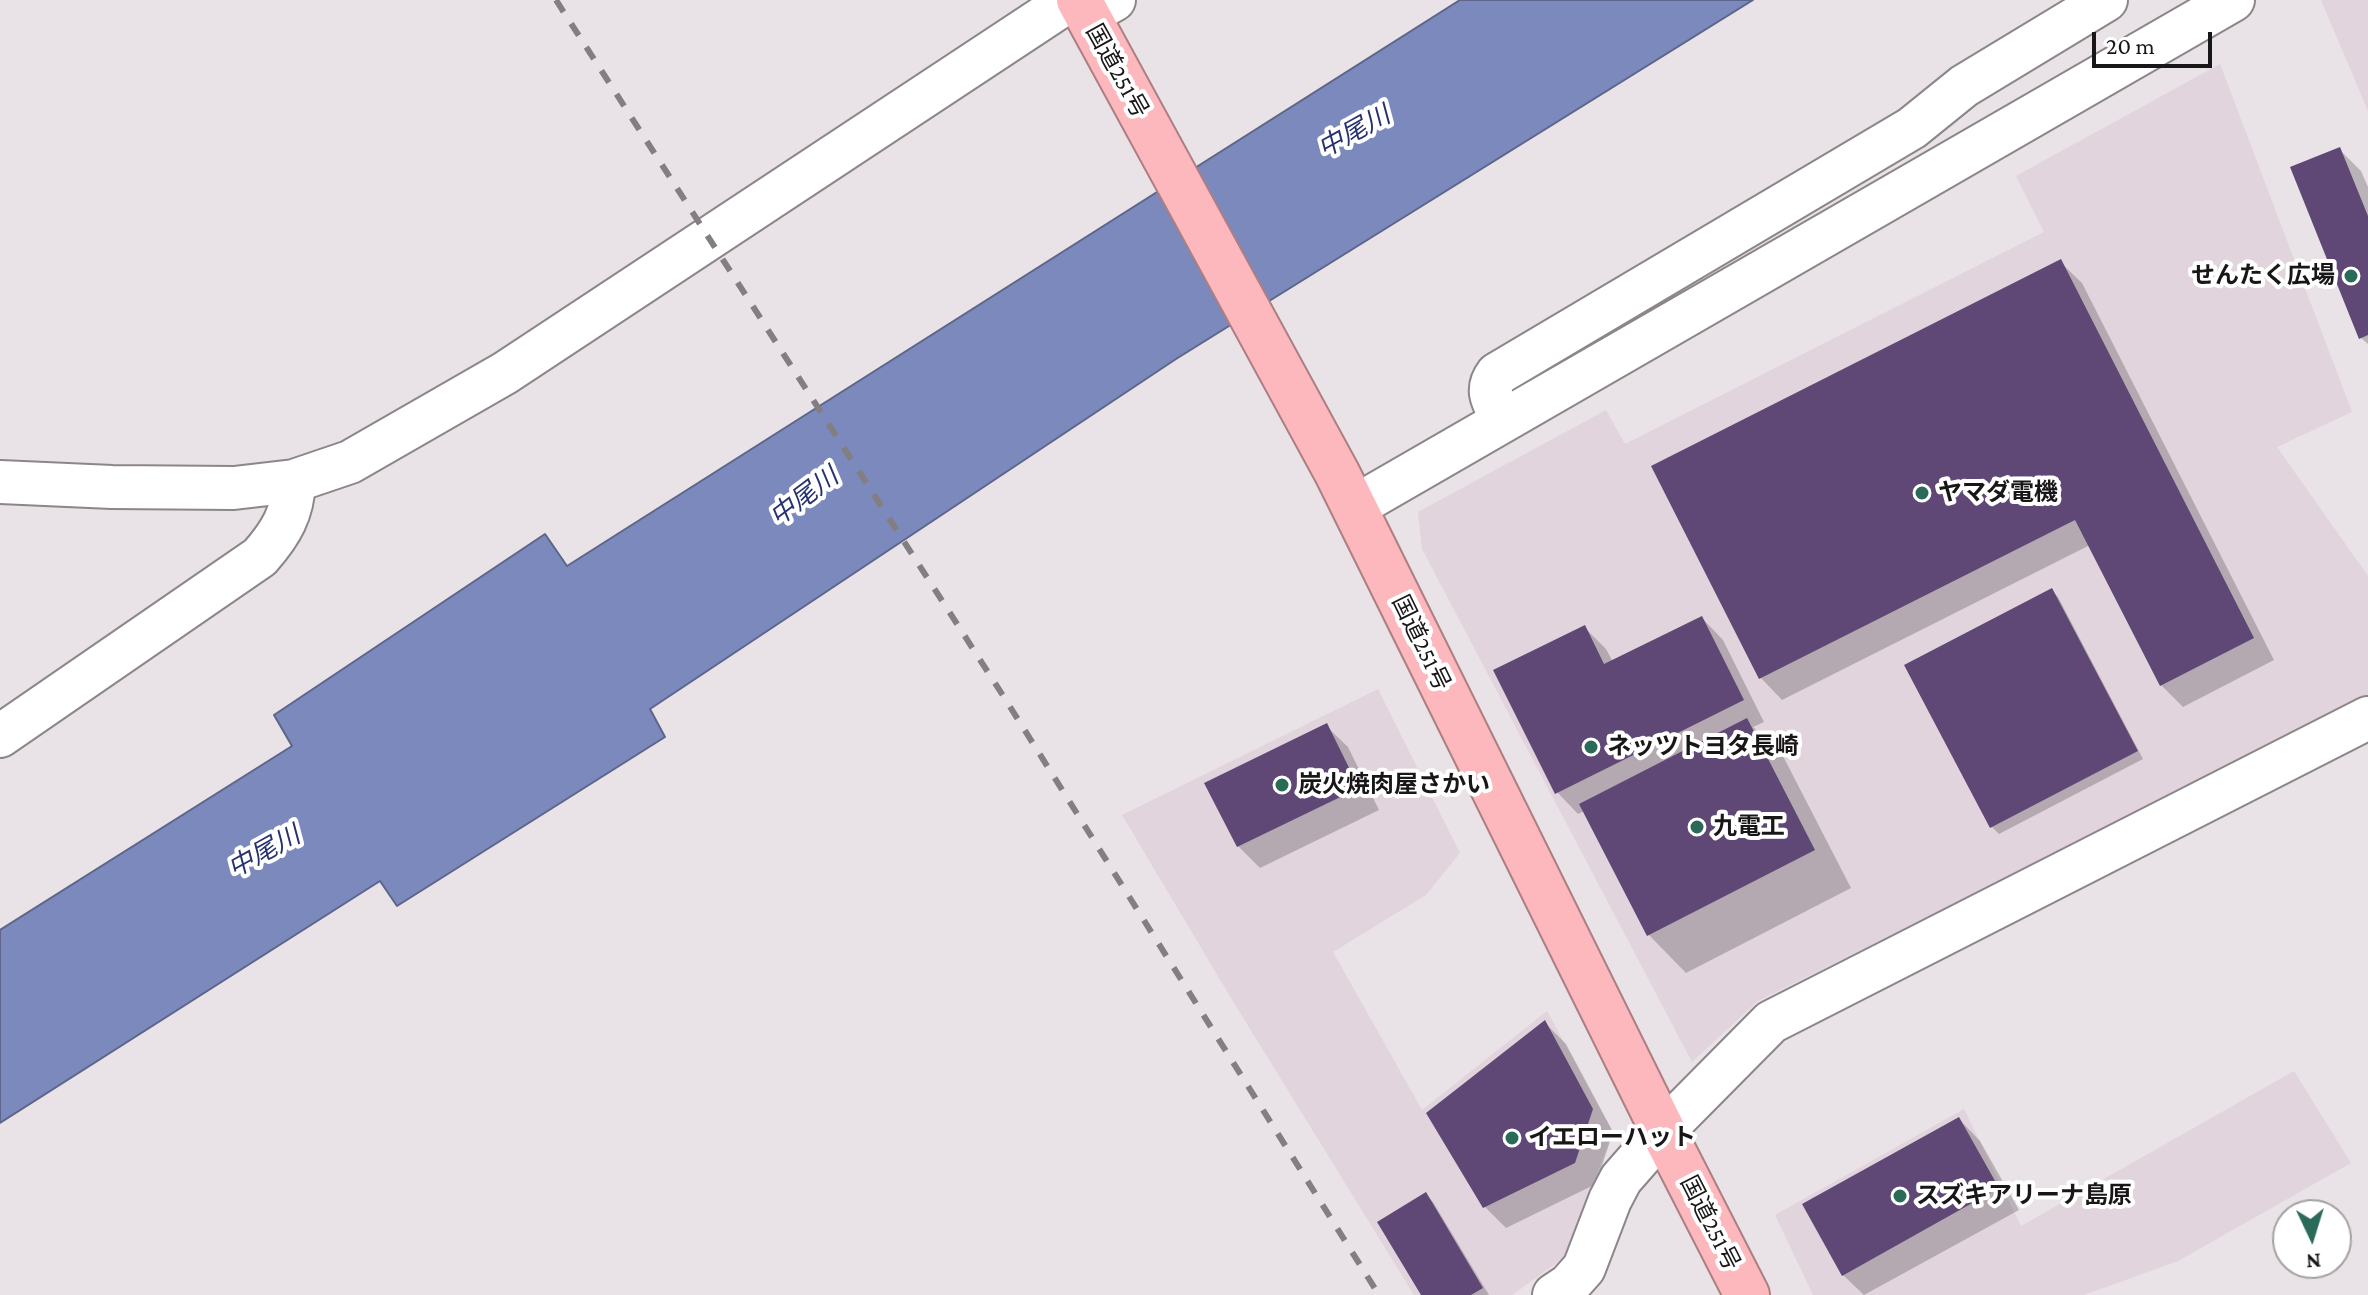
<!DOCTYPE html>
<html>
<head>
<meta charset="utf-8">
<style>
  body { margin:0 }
  #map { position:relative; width:2368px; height:1295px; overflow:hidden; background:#e9e2e6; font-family:"Crimson Pro",serif }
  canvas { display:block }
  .north { position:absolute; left:2272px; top:1199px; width:80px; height:80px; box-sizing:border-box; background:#fff; border:2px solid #a3a2a2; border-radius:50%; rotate:176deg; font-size:22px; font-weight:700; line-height:32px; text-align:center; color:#181617 }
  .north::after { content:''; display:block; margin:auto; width:28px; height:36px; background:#2a6a58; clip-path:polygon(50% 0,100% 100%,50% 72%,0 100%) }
  .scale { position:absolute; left:2092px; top:32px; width:120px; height:36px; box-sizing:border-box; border:4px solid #181617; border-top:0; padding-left:10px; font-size:24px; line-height:28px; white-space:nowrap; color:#181617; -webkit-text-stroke:6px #fff; paint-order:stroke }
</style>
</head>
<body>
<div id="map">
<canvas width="2368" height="1295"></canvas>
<div class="north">N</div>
<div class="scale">20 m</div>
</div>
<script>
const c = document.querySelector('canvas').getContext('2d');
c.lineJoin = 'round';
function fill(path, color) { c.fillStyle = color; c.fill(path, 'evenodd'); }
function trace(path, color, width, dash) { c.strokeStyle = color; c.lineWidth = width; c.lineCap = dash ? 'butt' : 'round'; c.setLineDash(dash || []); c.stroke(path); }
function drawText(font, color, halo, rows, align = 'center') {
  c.font = font + ' "Crimson Pro","Noto Sans JP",serif'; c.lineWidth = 8; c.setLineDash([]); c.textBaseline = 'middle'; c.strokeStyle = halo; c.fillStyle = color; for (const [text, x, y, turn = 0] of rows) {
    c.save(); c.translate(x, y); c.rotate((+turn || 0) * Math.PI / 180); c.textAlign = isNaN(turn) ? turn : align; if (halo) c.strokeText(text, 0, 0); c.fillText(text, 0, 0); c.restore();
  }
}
const built = new Path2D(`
  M2321,0H2368V111Z
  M2220,64L2352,412L2277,447L2368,576V698L1758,1001L1692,1062L1422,549L1418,512L1606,410L1625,444L2044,232L2016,176Z
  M1378,689L1460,853L1426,895L1333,952L1422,1110L1547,1011L1613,1132L1565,1257L1512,1295H1414L1231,998L1122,815Z
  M2294,1071L2351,1163L2178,1261L2084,1295H1813L1775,1215L1964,1109L2021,1226Z`);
const water = new Path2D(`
  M1460,0H1753L1176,359L650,709L665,737L397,906L380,881L0,1123V930L292,746L274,715L545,534L567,566Z`);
const shadow = new Path2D(`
  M2340,150L2361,171L2368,187V344L2361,338Z
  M2060,262L2082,283L2274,660L2183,707L2161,685L2090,545L1782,700L1761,678L1653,467Z
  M2051,590L2058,597L2143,759L1999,834L1992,827Z
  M1702,618L1723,640L1764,722L1753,727L1784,758L1851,888L1686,973L1649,935L1584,811L1578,814L1557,792L1584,627L1606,649L1613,662Z
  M1326,726L1348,747L1379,810L1260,868L1238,846Z
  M1545,1023L1566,1044L1613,1132L1596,1184L1506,1228L1485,1207Z
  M1959,1119L1980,1141L2019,1210L1864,1295L1843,1275Z
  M1426,1195L1433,1202L1489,1295H1423Z`);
const building = new Path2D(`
  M2340,147L2368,216V335L2359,339L2290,167Z
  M2061,259L2254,638L2160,686L2075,520L1759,679L1651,466Z
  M2052,588L2138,751L1990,828L1904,665Z
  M1702,616L1744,700L1555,794L1493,670L1585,625L1604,664Z
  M1747,718L1815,850L1647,936L1579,804Z
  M1327,723L1359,788L1237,847L1204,783Z
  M1545,1020L1593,1109L1575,1163L1483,1208L1426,1113Z
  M1959,1117L1999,1188L1842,1276L1802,1204Z
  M1426,1192L1483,1288L1471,1295H1421L1377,1222Z`);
const minor = new Path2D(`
  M1087,15L1114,0
  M1503,421C1494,403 1484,391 1497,374L1912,128L1964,86L2106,0
  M0,482L112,487L234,488L294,481L350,462L505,373L1070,0
  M1354,507L2233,0
  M0,736L260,557C281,533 293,513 294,481
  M1554,1295L1569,1285L1584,1268L1610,1200L1621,1179L1663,1131L1771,1022L2368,718`);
const highway = new Path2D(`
  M1079,0L1337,473L1663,1131L1747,1295`);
const rail = new Path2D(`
  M556,0L1002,694L1379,1295`);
const markers = [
  [2351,276,8,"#2a6a58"],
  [1922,493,8,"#2a6a58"],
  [1591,747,8,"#2a6a58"],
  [1282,785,8,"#2a6a58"],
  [1697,827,8,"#2a6a58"],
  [1512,1138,8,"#2a6a58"],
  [1900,1196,8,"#2a6a58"]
];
const streetNames = [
  ["国道251号",1117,71,61],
  ["国道251号",1421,643,64],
  ["国道251号",1710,1223,63]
];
const poiNames = [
  ["せんたく広場",2335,276,"right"],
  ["ヤマダ電機",1938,493],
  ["ネッツトヨタ長崎",1607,747],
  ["炭火焼肉屋さかい",1298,785],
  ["九電工",1713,827],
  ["イエローハット",1528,1138],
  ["スズキアリーナ島原",1916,1196]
];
const waterNames = [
  ["中尾川",1354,132,-29],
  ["中尾川",804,497,-37],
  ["中尾川",264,852,-29]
];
fill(built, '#e2d4dd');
fill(water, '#7b89bc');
trace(water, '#5d668a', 2);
fill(shadow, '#0003');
fill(building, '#5f4876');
trace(minor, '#8c868a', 46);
trace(highway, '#ac7f83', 48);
trace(minor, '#fff', 42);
trace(highway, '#fcb8bd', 44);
trace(rail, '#837e81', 6, [14, 14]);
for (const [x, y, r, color] of markers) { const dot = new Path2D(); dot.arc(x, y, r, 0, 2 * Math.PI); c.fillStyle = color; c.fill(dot); trace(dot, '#fff', 3); }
drawText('24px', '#181617', '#fff', streetNames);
drawText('bold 24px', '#181617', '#fff', poiNames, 'left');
drawText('italic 26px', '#273170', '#fff', waterNames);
</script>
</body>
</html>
